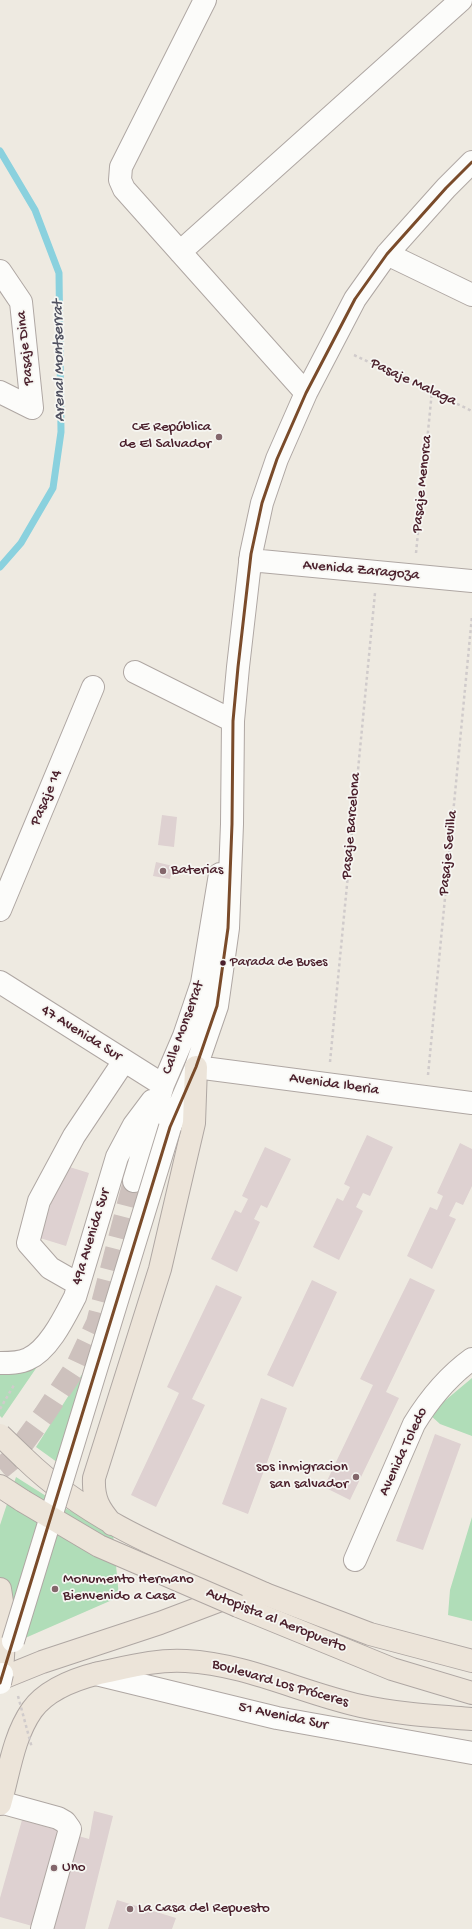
<!DOCTYPE html>
<html>
<head>
<meta charset="utf-8">
<style>
  body { margin:0 }
  canvas { display:block; background:#eeeae1 }
</style>
</head>
<body>
<canvas width="472" height="1929"></canvas>
<script>
const c = document.querySelector('canvas').getContext('2d');
c.lineJoin = 'round';
function fill(path, color) { c.fillStyle = color; c.fill(path, 'evenodd'); }
function trace(path, color, width, dash) { c.strokeStyle = color; c.lineWidth = width; c.lineCap = dash ? 'butt' : 'round'; c.setLineDash(dash || []); c.stroke(path); }
function drawText(font, color, halo, rows, align = 'center') {
  c.font = font + ' "Gochi Hand",sans-serif'; c.lineWidth = 3.5; c.setLineDash([]); c.textBaseline = 'middle'; c.strokeStyle = halo; c.fillStyle = color; for (const [text, x, y, turn = 0] of rows) {
    c.save(); c.translate(x, y); c.rotate((+turn || 0) * Math.PI / 180); c.textAlign = isNaN(turn) ? turn : align; if (halo) c.strokeText(text, 0, 0); c.fillText(text, 0, 0); c.restore();
  }
}
const green = new Path2D(`
  M93,1357L61,1465L36,1447Z
  M39,1364L2,1418L0,1416V1374Z
  M472,1378V1436L440,1424L429,1414Z
  M16,1477L65,1508L113,1533L119,1597L0,1649V1525Z
  M472,1517V1621L448,1615L450,1590Z`);
const stream = new Path2D(`
  M0,151L35,210L59,273L61,432L53,488L21,543L0,567`);
const building = new Path2D(`
  M162,815L177,817L174,847L158,845Z
  M156,862L173,866L170,879L153,876Z
  M367,1135L393,1147L370,1196L363,1193L356,1207L363,1211L339,1260L313,1247L337,1198L343,1201L350,1187L344,1184Z
  M460,1143L472,1149V1186L463,1205L456,1202L449,1216L456,1219L432,1269L407,1256L430,1207L437,1210L443,1196L437,1193Z
  M265,1147L291,1159L267,1208L261,1205L254,1219L260,1222L237,1272L211,1259L235,1210L241,1213L248,1199L242,1196Z
  M63,1165L89,1173L66,1246L40,1238Z
  M410,1278L435,1290L386,1392L399,1398L350,1500L324,1487L373,1385L360,1379Z
  M312,1280L337,1292L293,1387L267,1375Z
  M216,1285L242,1297L192,1399L205,1405L156,1507L131,1495L179,1393L167,1387Z
  M261,1398L287,1408L248,1514L222,1504Z
  M435,1434L461,1444L423,1550L396,1541Z
  M94,1811L113,1816L85,1929H43L0,1917V1898L22,1820L89,1839Z
  M117,1900L176,1918L172,1929H108Z`);
const minorTunnel = new Path2D(`
  M0,1469L11,1460L44,1415L77,1365L97,1323L134,1181`);
const path = new Path2D(`
  M354,355L472,411
  M416,553L432,391
  M330,1062L375,593
  M428,1075L472,616
  M0,1409L14,1385`);
const minor = new Path2D(`
  M205,0L121,167L120,180L124,189L306,393
  M180,252L461,0
  M387,254L472,295
  M0,271L21,302L32,408
  M0,392L32,408
  M250,560L472,581
  M135,672L233,721
  M0,910L93,687
  M0,982L163,1085
  M196,1067L472,1103
  M170,1127L196,1067L217,1006L228,928L232,824L233,721L238,667L251,554L262,503L277,459L306,393L355,299L387,254L446,188L472,162
  M134,1181L163,1085L184,1036L202,983L220,874
  M78,1284L50,1268L28,1243L39,1201L74,1136L124,1061
  M0,1363C9,1363 20,1363 28,1359C49,1350 65,1316 75,1297L117,1157L134,1125L152,1101
  M355,1560L414,1424C430,1398 447,1377 472,1359
  M96,1674L277,1718L472,1753
  M0,1802L58,1818L65,1822L70,1829L42,1929`);
const major = new Path2D(`
  M24,1458C94,1526 178,1555 265,1594
  M0,1486L23,1501
  M112,1524C99,1509 93,1499 94,1478L160,1269L194,1123L196,1067
  M0,1589L5,1621L2,1674
  M238,1606L392,1669L472,1693`);
const highway = new Path2D(`
  M0,1679L42,1662L160,1623L234,1595L247,1592L265,1594L370,1634L472,1661
  M0,1804C9,1773 13,1737 32,1710C47,1689 75,1679 99,1673C128,1667 157,1659 186,1661C246,1664 302,1693 361,1706C397,1714 435,1716 472,1719`);
const pathBridge = new Path2D(`
  M18,1696L32,1748`);
const minorBridge = new Path2D(`
  M13,1641L170,1127
  M0,1683L2,1674`);
const majorBridge = new Path2D(`
  M0,1435L24,1458
  M23,1501L99,1546L238,1606`);
const bus1 = new Path2D(`
  M0,1683L170,1127L196,1067L217,1006L228,928L232,824L233,721L238,667L251,554L262,503L277,459L306,393L355,299L387,254L446,188L472,162`);
const markers = [
  [219,437,4,"#83666b"],
  [163,871,4,"#83666b"],
  [223,963,3.5,"#4a1f2b"],
  [356,1477,4,"#83666b"],
  [55,1589,4,"#83666b"],
  [54,1868,4,"#83666b"],
  [130,1909,4,"#83666b"]
];
const busNames = [
  ["Parada de Buses",230,963]
];
const streetNames = [
  ["Pasaje Dina",26,348,-96],
  ["Pasaje Malaga",413,383,25],
  ["Pasaje Menorca",423,484,-84],
  ["Avenida Zaragoza",361,571,5],
  ["Pasaje 14",47,798,-67],
  ["Pasaje Barcelona",352,826,-85],
  ["Pasaje Sevilla",449,853,-84],
  ["Calle Monserrat",184,1028,-70],
  ["47 Avenida Sur",81,1034,32],
  ["Avenida Iberia",334,1085,8],
  ["49a Avenida Sur",92,1237,-73],
  ["Avenida Toledo",404,1452,-65],
  ["Autopista al Aeropuerto",276,1621,22],
  ["Boulevard Los Próceres",280,1684,16],
  ["51 Avenida Sur",283,1717,12]
];
const poiNames = [
  ["CE República",211,428,"right"],
  ["de El Salvador",211,445,"right"],
  ["Baterias",171,871],
  ["sos inmigracion",348,1468,"right"],
  ["san salvador",348,1485,"right"],
  ["Monumento Hermano",63,1580],
  ["Bienvenido a Casa",63,1597],
  ["Uno",62,1868],
  ["La Casa del Repuesto",138,1909]
];
const waterNames = [
  ["Arenal Montserrat",60,361,-91]
];
fill(green, '#b0ddb8');
trace(stream, '#8ad1de', 7);
fill(building, '#ded1d1');
trace(minorTunnel, '#cdc1bd', 22, [22, 11]);
trace(minor, '#afa7a3', 24);
trace(major, '#afa7a3', 24);
trace(highway, '#afa7a3', 24);
trace(path, '#d0cbcb', 2.5, [3, 3]);
trace(minor, '#fcfcfa', 22);
trace(major, '#ece4d9', 22);
trace(highway, '#ece4d9', 22);
trace(minorBridge, '#afa7a3', 24, []);
trace(majorBridge, '#afa7a3', 24, []);
trace(pathBridge, '#d0cbcb', 2.5, [3, 3]);
trace(minorBridge, '#fcfcfa', 22);
trace(majorBridge, '#ece4d9', 22);
trace(bus1, '#7a4b2a', 3);
for (const [x, y, r, color] of markers) { const dot = new Path2D(); dot.arc(x, y, r, 0, 2 * Math.PI); c.fillStyle = color; c.fill(dot); trace(dot, '#f6f6f2', 1.5); }
drawText('14px', '#4a1f2b', '#f6f6f2', busNames, 'left');
drawText('15px', '#4a1f2b', '#f6f6f2', streetNames);
drawText('15px', '#4a1f2b', '#f6f6f2', poiNames, 'left');
drawText('italic 16px', '#505160', '#f6f6f2', waterNames);
</script>
</body>
</html>
